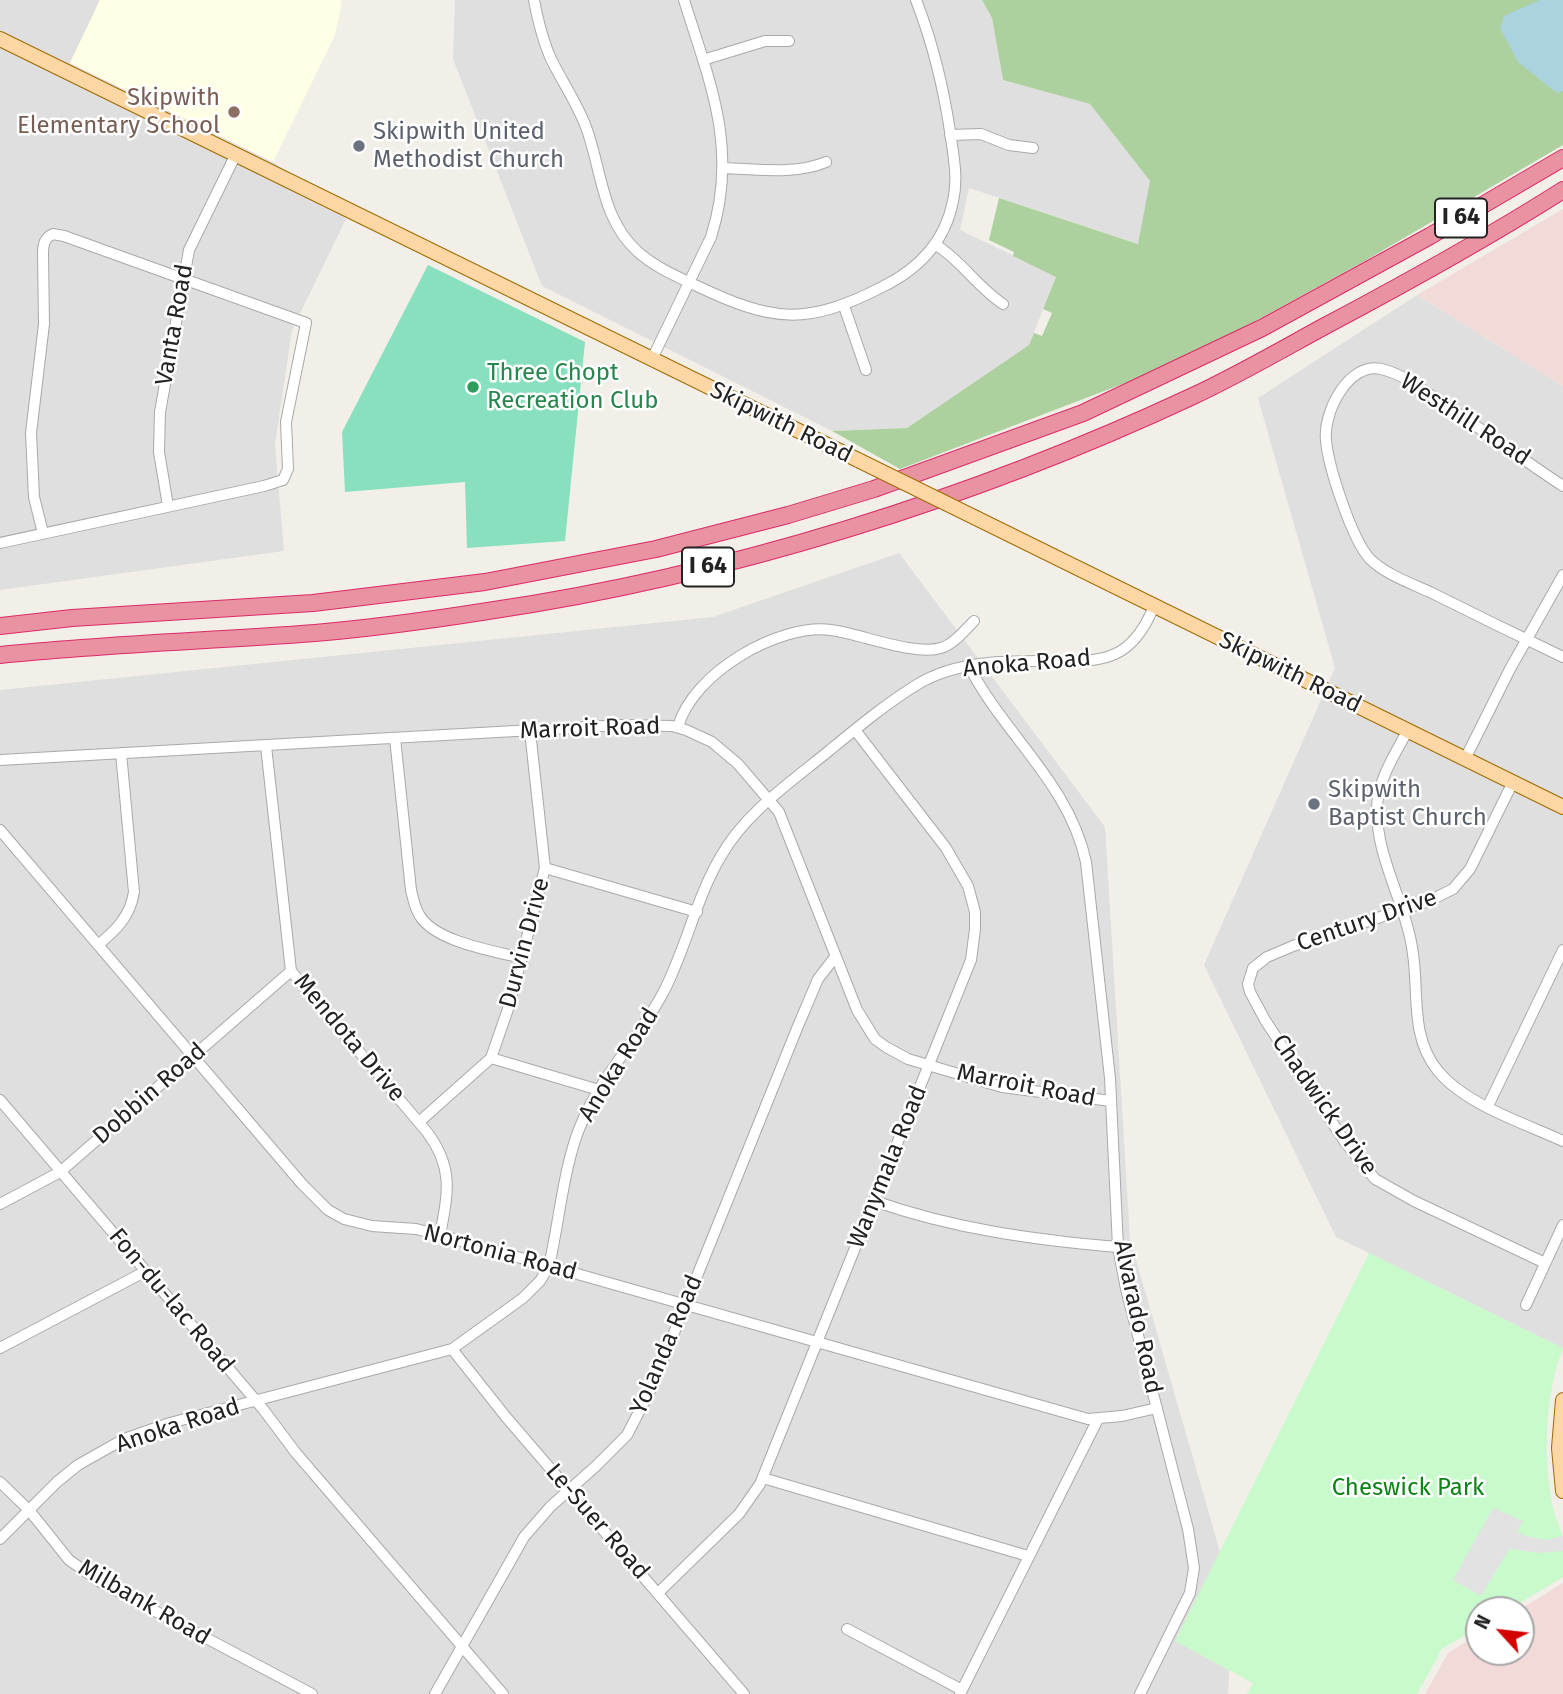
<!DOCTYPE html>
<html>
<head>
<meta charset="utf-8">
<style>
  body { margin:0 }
  #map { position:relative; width:1563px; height:1694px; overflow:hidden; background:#f2efe9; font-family:"Fira Sans",sans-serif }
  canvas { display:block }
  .north { position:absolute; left:1465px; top:1596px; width:70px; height:70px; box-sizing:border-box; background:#fff; border:2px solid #a7a7a7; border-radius:50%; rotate:297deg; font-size:19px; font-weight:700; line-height:28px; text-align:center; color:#222 }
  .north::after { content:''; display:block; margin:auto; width:24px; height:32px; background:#d40000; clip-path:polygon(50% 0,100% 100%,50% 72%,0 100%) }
</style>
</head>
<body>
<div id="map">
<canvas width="1563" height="1694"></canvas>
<div class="north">N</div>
</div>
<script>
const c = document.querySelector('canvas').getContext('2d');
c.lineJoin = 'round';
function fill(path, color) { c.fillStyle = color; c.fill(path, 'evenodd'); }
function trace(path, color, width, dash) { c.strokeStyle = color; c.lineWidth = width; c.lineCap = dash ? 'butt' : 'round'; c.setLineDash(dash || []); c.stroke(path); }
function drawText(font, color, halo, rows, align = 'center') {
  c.font = font + ' "Fira Sans",sans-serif'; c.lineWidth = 5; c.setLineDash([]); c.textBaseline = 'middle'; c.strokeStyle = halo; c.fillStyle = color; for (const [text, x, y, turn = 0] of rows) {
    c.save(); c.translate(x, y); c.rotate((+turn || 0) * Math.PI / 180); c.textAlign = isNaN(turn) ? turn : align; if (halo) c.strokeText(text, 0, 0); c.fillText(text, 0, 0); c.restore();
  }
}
const residential = new Path2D(`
  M0,0H100L70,63L273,162L346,219L292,330L275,444L284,551L0,590Z
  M455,0H982L992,18L1003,80L1090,104L1151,181L1139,244L969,188L960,230L1056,276L1029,345L907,428L832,431L542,286L453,59Z
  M1417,295L1563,386V1348L1336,1237L1204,965L1335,668L1258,398Z
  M899,553L1105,827L1130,1239L1233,1597L1228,1694H0V690L713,617Z`);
const commercial = new Path2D(`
  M1563,209V386L1417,295Z
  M1563,1583V1694H1425L1448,1653L1479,1634V1652H1521V1610H1519Z`);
const education = new Path2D(`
  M100,0H341L342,2L335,35L273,162L70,63Z`);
const forest = new Path2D(`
  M982,0H1563V145L1363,262L1183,361L900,469L832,431L907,428L1029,345L1034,333L1042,336L1052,313L1043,309L1056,277L1013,256L1014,252L989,240L999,198L1138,244L1150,181L1090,104L1003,80L992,18Z`);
const park = new Path2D(`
  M1369,1253L1563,1348C1545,1395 1543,1453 1552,1503C1554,1515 1560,1527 1563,1539C1563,1551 1563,1565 1563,1577L1508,1610H1479V1627L1442,1649L1417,1694H1247L1253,1683L1175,1641Z`);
const pitch = new Path2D(`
  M428,265L585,342L565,541L467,548L465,482L345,492L342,432Z`);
const parking = new Path2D(`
  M1493,1508L1523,1521L1517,1532L1526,1536L1546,1540L1563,1536V1551L1540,1553L1509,1549L1481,1596L1453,1580Z`);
const water = new Path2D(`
  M1540,0H1563V91L1557,93L1518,62L1500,28L1504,16Z`);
const minor = new Path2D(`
  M534,0C538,21 543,42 552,61C563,83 577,103 586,127C602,170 601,219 638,252C655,267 676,276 697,286C773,322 806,326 882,287C919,269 945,242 953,201C958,180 954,159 951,138C944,89 934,46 916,0
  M703,60L765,41H789
  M950,135L981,134L1009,145L1033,148
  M724,168C757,169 795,175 826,162
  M936,245C962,261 977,287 1003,304
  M844,306L866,370
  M652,359L711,237C739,149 710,83 684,0
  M1563,486C1523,460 1485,431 1445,405C1426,392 1404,374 1381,369C1348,362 1323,413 1326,440C1328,466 1352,540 1370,559C1385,574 1410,583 1430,592C1474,614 1519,636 1563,657
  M168,506L159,452L160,412L189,250L236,154
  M0,543L264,486L283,480L288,469L286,422L306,323L64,236L53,234C44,238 43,245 43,254L44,324L31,433L34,497L43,533
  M969,666C1004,735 1069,783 1086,862L1110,1078L1118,1247L1126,1289L1188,1529L1194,1568L1190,1593L1140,1694
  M678,727C692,674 778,623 831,630C861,634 914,656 941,648C954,644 965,630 974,621
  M1408,730C1395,754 1377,781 1377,809C1376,859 1407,905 1413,954C1419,994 1410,1037 1438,1071C1466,1105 1524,1123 1563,1141
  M395,738L411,890C413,898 415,909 420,916C436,942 494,951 522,958
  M266,746L291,971L427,1132C454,1168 448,1193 440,1235
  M1465,759L1510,669L1563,575
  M0,760L622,725L672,726L686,730L712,742L738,764L779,812L857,1010L875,1039L886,1047L908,1059L1002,1087L1111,1101
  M1513,782L1470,869L1453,889L1429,901L1293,946L1267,957L1253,968L1248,984L1250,992L1265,1020L1345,1142L1375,1179L1414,1201L1545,1263
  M0,830L302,1184L328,1210L344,1219L372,1226L416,1229L440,1235L1088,1419L1122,1416L1157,1408
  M545,868L697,912
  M98,945C116,930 130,917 134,892L121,753
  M491,1058L599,1090
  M0,1100L263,1409L296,1453L503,1694
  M1488,1106L1563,950
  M419,1122L491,1058L509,1006L545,868L530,731
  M874,1201C954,1229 1035,1240 1118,1247
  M0,1204L60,1172L291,971
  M1526,1305L1563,1225
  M0,1348L146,1271
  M452,1349L506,1417L744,1694
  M763,1478L1028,1556
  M0,1482L29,1510L69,1560L102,1583L312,1694
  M0,1539L57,1482L78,1465L124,1439L170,1423L452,1349L523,1298L540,1281L549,1266C559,1223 564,1162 582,1122C602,1075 639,1038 663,993C686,949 696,898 721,856C746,812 791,782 830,750C858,727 887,703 918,684C960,659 1011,661 1057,661C1076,661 1097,662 1115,654C1135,645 1146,626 1154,606
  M658,1593L739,1514L760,1484L971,960L975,929V912L968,886L946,848L855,730
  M847,1629L962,1690
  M435,1694L524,1537L550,1507L596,1466L627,1435L653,1385L798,1026L818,979L835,957
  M960,1694L1098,1419`);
const major = new Path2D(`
  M0,39L860,461
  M976,518L1563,807
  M1563,1400L1559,1448L1563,1491`);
const highway = new Path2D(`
  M0,626L72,618L313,603L485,582L656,549L788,515L874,489L1083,413L1262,328L1430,236L1563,158
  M0,655C105,644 210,641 315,633C373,628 431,620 488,611C727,576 975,498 1193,396C1238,375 1281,350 1325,326C1406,283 1486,239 1563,190`);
const majorBridge = new Path2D(`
  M860,461L976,518`);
const markers = [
  [234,112,7,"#8d6e63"],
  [359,146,7,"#6b7280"],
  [473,387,7,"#2e9e5b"],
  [1314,804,7,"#6b7280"]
];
const shields = [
  [1461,218,52],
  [708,567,52]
];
const shieldNames = [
  ["I 64",1461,218],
  ["I 64",708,567]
];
const educationNames = [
  ["Skipwith",220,98],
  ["Elementary School",220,126]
];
const worshipNames = [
  ["Skipwith United",373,132],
  ["Methodist Church",373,160],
  ["Skipwith",1328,790],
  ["Baptist Church",1328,818]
];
const streetNames = [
  ["Vanta Road",175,325,-80],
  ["Westhill Road",1465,420,33],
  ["Skipwith Road",781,423,26],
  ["Anoka Road",1027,664,-5],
  ["Skipwith Road",1290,673,26],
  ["Marroit Road",590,729,-2],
  ["Century Drive",1367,921,-19],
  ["Durvin Drive",525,943,-75],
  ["Mendota Drive",349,1038,50],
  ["Anoka Road",619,1065,-58],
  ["Marroit Road",1026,1086,11],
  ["Dobbin Road",150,1094,-41],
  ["Chadwick Drive",1324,1105,55],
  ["Wanymala Road",888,1167,-68],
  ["Nortonia Road",500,1253,15],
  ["Fon-du-lac Road",171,1301,50],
  ["Alvarado Road",1137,1317,78],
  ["Yolanda Road",667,1345,-67],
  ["Anoka Road",178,1426,-18],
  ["Le-Suer Road",597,1522,49],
  ["Milbank Road",144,1603,30]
];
const leisureNames = [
  ["Three Chopt",487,373],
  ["Recreation Club",487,401]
];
const parkNames = [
  ["Cheswick Park",1408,1488]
];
fill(residential, '#e0dfdf');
fill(commercial, '#f2dad9');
fill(education, '#ffffe5');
fill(forest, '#add19e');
fill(park, '#c8facc');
fill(pitch, '#88e0be');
fill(parking, '#e2e2e2');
fill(water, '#aad3df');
trace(minor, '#a9a9a9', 12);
trace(major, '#a06b00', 16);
trace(highway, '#dc2a67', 18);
trace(minor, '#fff', 10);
trace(major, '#fcd6a4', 14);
trace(highway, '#e892a2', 16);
trace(majorBridge, '#a06b00', 16, []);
trace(majorBridge, '#fcd6a4', 14);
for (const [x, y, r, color] of markers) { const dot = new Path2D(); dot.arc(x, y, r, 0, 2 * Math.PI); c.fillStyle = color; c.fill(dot); trace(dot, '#fff', 2.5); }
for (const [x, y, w] of shields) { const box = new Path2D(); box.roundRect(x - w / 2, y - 19.5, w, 39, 5); c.fillStyle = '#fff'; c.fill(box); trace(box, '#222', 2); }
drawText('bold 23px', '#222', null, shieldNames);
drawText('24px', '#785e54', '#fff', educationNames, 'right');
drawText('24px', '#5b616d', '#fff', worshipNames, 'left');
drawText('24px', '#222', '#fff', streetNames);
drawText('24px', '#27864d', '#fff', leisureNames, 'left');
drawText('24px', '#0c8416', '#fff', parkNames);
</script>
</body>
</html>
